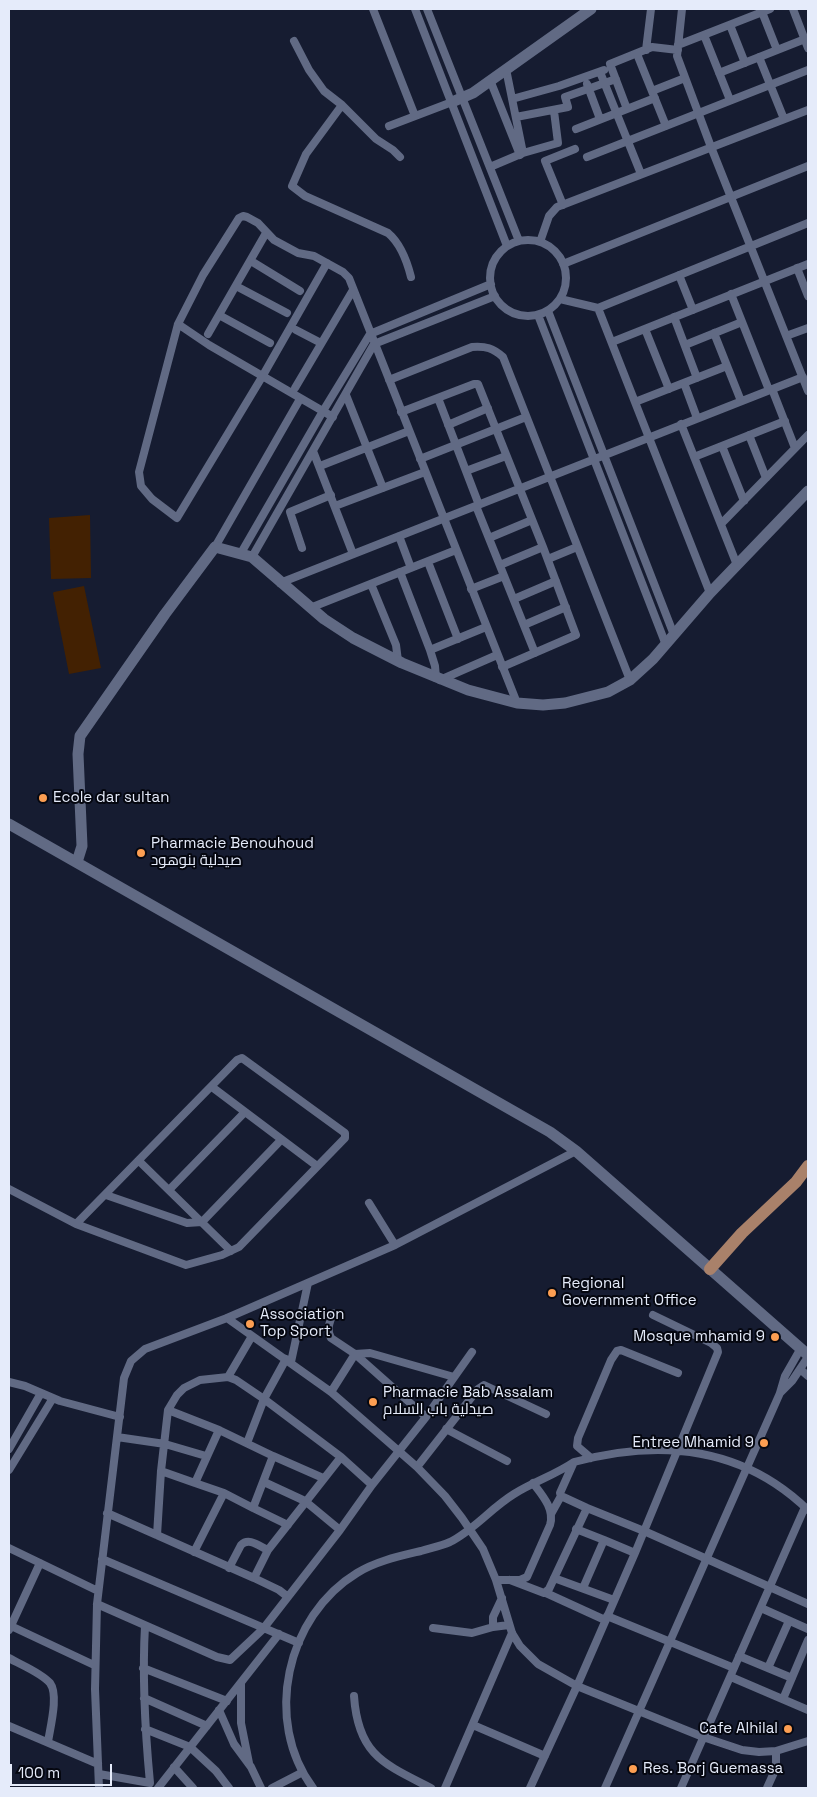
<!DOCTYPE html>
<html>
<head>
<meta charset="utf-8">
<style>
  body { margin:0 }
  #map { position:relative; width:817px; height:1797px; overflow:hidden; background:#161c31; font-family:"Space Grotesk",sans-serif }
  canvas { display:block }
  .frame { position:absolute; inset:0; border:10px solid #e5ebfa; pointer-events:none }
  .scale { position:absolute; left:10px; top:1764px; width:102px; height:22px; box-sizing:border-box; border:2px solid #e5ebfa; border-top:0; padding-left:6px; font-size:15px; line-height:18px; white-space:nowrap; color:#e5ebfa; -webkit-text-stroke:4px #050710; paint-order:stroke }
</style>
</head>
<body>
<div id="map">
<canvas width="817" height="1797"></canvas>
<div class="frame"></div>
<div class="scale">100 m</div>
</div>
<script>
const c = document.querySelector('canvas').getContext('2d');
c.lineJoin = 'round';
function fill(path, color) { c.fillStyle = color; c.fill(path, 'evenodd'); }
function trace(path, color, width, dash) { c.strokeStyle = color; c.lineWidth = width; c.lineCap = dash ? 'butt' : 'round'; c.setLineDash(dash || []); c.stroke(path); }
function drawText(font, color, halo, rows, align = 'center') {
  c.font = font + ' "Space Grotesk",Cairo,sans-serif'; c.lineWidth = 4; c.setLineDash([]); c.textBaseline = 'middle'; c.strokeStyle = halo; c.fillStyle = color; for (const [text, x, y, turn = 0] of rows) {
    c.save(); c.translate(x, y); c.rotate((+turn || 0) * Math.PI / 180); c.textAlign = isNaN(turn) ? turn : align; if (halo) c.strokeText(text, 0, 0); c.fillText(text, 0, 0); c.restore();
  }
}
const green = new Path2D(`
  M90,515L91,578L51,579L49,518Z
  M84,586L101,668L69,674L53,593L54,592Z`);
const street = new Path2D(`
  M373,9L415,116
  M415,9L507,246
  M427,9L519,241
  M682,9L677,56L711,147L808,391
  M793,9L808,48
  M762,12L777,50
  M730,25L745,63
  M704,35L730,100
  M294,41L309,70L324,91L342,105L376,139L393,150L400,157
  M678,45L770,9
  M646,50L651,9
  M637,54L666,126
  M759,57L784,119
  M506,69L523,153
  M600,72L641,174
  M719,73L805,39
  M490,80L520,155
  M587,84L600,119
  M652,91L685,78
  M512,99L559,86L604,70
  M342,105L306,154L292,186L305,196L388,233C401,244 407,261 411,277
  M627,109L610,64L652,47L678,50
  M516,117L568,107L565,97L616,79
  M389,126L452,102
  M576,129L655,98
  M587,157L808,70
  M490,167L523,153L558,143L554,111
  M563,205L545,161L575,149
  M490 278a38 38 0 1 1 76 0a38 38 0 1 1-76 0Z
  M540,242L549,216L557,207L808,110
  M251,261L300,291
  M327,263L262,377L177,518L152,499L141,486L139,472L178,324L203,275L239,218L243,216L247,217L258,223L274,240L298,253L314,256L343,272L349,278L517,703
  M563,264L808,166
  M797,268L808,296
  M679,275L693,310
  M236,286L287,313
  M731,294L769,390
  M560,299L598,308L808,223
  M598,308L710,593
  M548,311L674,635
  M219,315L270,343
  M538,315L666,645
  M674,317L697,378
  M178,324L209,345L333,417
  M645,329L669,389
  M296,330L321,343
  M714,333L741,401
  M208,334L266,233
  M786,336L808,328
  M612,342L808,264
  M685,345L742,322
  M389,380L472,347C486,346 493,348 503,357L630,680
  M684,383L697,418
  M295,388L353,290
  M772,389L795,448
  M346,395L383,488
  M438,398L479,505
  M635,402L727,366
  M401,412L474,384H478L543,547L576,635L502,667
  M681,424L737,565
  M448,425L488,408
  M749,435L766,478
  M722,446L744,501
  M313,451L353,554
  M694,457L785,421
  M420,459L526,417
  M320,466L409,431
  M466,471L506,456
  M335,506L425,472
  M476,506L535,653
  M721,524L808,435
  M399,536L411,568
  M489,538L532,520
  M215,547L300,399
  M302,548L290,512L331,495
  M241,553L323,411L370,334L491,284
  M252,557L374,344L495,296
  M548,559L577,547
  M428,562L458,639
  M500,565L543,547
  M400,572L430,650L435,666L436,678
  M280,583L803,377
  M371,584L396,645L398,661
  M471,589L504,576
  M514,599L556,581
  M310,608L456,550
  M524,625L566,607
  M430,650L486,627
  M440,680L497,655
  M212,1087L317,1166
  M139,1161L231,1251
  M9,1189L76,1224L186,1265L222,1255L239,1247L345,1138V1133L242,1058L237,1060L76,1224
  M169,1190L245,1112
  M106,1195L187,1223L202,1222L281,1140
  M369,1203L395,1245
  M333,1313C330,1322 326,1329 331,1338L355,1354L370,1353L454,1377
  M227,1318L331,1392L417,1467L445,1496L462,1518L483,1549L496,1580L512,1633L520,1646L538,1664L577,1686L703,1737L742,1750L759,1752L776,1751L808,1741
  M291,1362L308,1283
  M800,1369L808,1376
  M228,1377L252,1336
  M9,1382L25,1386L60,1401L120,1417
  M331,1392L355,1354L426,1417
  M780,1393L792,1381L808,1357
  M168,1410L219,1430
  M446,1429L507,1461
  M219,1430L273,1456L253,1508L224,1493L195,1483Z
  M117,1437L165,1444L206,1456
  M247,1443L264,1399L286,1359
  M9,1449L41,1393
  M273,1456L323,1478
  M591,1458L577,1446L578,1438L611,1360L617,1351L621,1350L678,1373
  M417,1467L478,1389L484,1385L546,1414
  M9,1470L53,1398
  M161,1471L195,1483
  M264,1482L305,1501L340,1530L372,1485
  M253,1508L288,1525
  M587,1508L644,1531L808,1604
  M107,1513L254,1578L279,1590L288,1597
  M551,1514L561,1496
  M576,1529L604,1540L583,1588
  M157,1535L161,1471L168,1410L177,1395L184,1388L200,1380L228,1377L236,1380L264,1399L341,1457L372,1485L426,1417L472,1352
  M604,1540L635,1553
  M9,1548L98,1591
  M194,1552L224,1493
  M102,1559L299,1643
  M229,1568L241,1545C249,1537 259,1546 268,1550L341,1457
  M254,1578L268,1550
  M554,1578L614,1600
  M496,1580H520L527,1577L550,1525C555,1509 542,1495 533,1483
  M510,1580L544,1593L549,1589L587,1508L561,1496L560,1493L573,1464
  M546,1593L605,1620
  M97,1604L217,1657L230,1660L263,1629L340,1530
  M761,1608L808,1629
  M607,1616L734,1668
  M11,1626L94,1665
  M493,1627V1617L502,1598
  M433,1628L472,1633L493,1627L509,1625
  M9,1630L40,1563
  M739,1656L792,1678
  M9,1658C21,1665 40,1672 50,1683C59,1695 50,1728 48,1742
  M143,1668L227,1701
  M768,1668L789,1621
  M731,1677L808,1710
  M241,1684V1723L249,1763
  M354,1696C358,1755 384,1764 431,1788
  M144,1698L207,1726
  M783,1699L808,1640
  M219,1710L234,1744L251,1767L261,1788
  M473,1725L545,1756
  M9,1726L98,1764
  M145,1729L190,1747L216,1771L229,1788
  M174,1767L193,1788
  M99,1774L150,1783C145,1730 142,1678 145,1626
  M99,1788L95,1689L97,1604L124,1378L131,1361L145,1349L227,1318L395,1245L576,1151
  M158,1788L279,1634
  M272,1788L303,1772
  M313,1788C263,1721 286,1616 357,1573C376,1561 400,1556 421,1551C431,1548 441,1546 450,1542C474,1530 491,1508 514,1494C533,1482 555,1475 574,1462C659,1439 742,1446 808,1510
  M445,1788L512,1633
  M530,1788L577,1686L635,1553L718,1352L717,1348L711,1343L653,1315
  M605,1788L780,1393L785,1376L801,1348
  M681,1788L805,1507
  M767,1788L776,1768V1751`);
const secondary = new Path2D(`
  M452,102L473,93L591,9
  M9,824L550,1132L576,1151L808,1355
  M77,862L82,846L78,754L80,736L165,614L215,547L252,557L324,619L353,638L402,663L468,690L517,703L543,705L565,703L608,692L630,680L653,659L710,593L808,491`);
const primary = new Path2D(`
  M710,1269L742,1233L796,1182L808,1166`);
const markers = [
  [43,798,5,"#fc9e52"],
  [141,853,5,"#fc9e52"],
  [552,1293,5,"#fc9e52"],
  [250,1324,5,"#fc9e52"],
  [775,1337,5,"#fc9e52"],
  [373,1402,5,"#fc9e52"],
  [764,1443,5,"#fc9e52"],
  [788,1729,5,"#fc9e52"],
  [633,1769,5,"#fc9e52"]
];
const poiNames = [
  ["Ecole dar sultan",53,798],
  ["Pharmacie Benouhoud",151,844],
  ["صيدلية بنوهود",151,861],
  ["Regional",562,1284],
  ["Government Office",562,1301],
  ["Association",260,1315],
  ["Top Sport",260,1332],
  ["Mosque mhamid 9",765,1337,"right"],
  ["Pharmacie Bab Assalam",383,1393],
  ["صيدلية باب السلام",383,1410],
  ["Entree Mhamid 9",754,1443,"right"],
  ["Cafe Alhilal",778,1729,"right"],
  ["Res. Borj Guemassa",643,1769]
];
fill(green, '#432102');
trace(street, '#616a84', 8);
trace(secondary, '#616a84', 11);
trace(primary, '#a9816a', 12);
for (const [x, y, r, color] of markers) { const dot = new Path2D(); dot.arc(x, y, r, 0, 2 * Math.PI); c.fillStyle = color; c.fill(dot); trace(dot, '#050710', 2); }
drawText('15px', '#e5ebfa', '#050710', poiNames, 'left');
</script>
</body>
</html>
